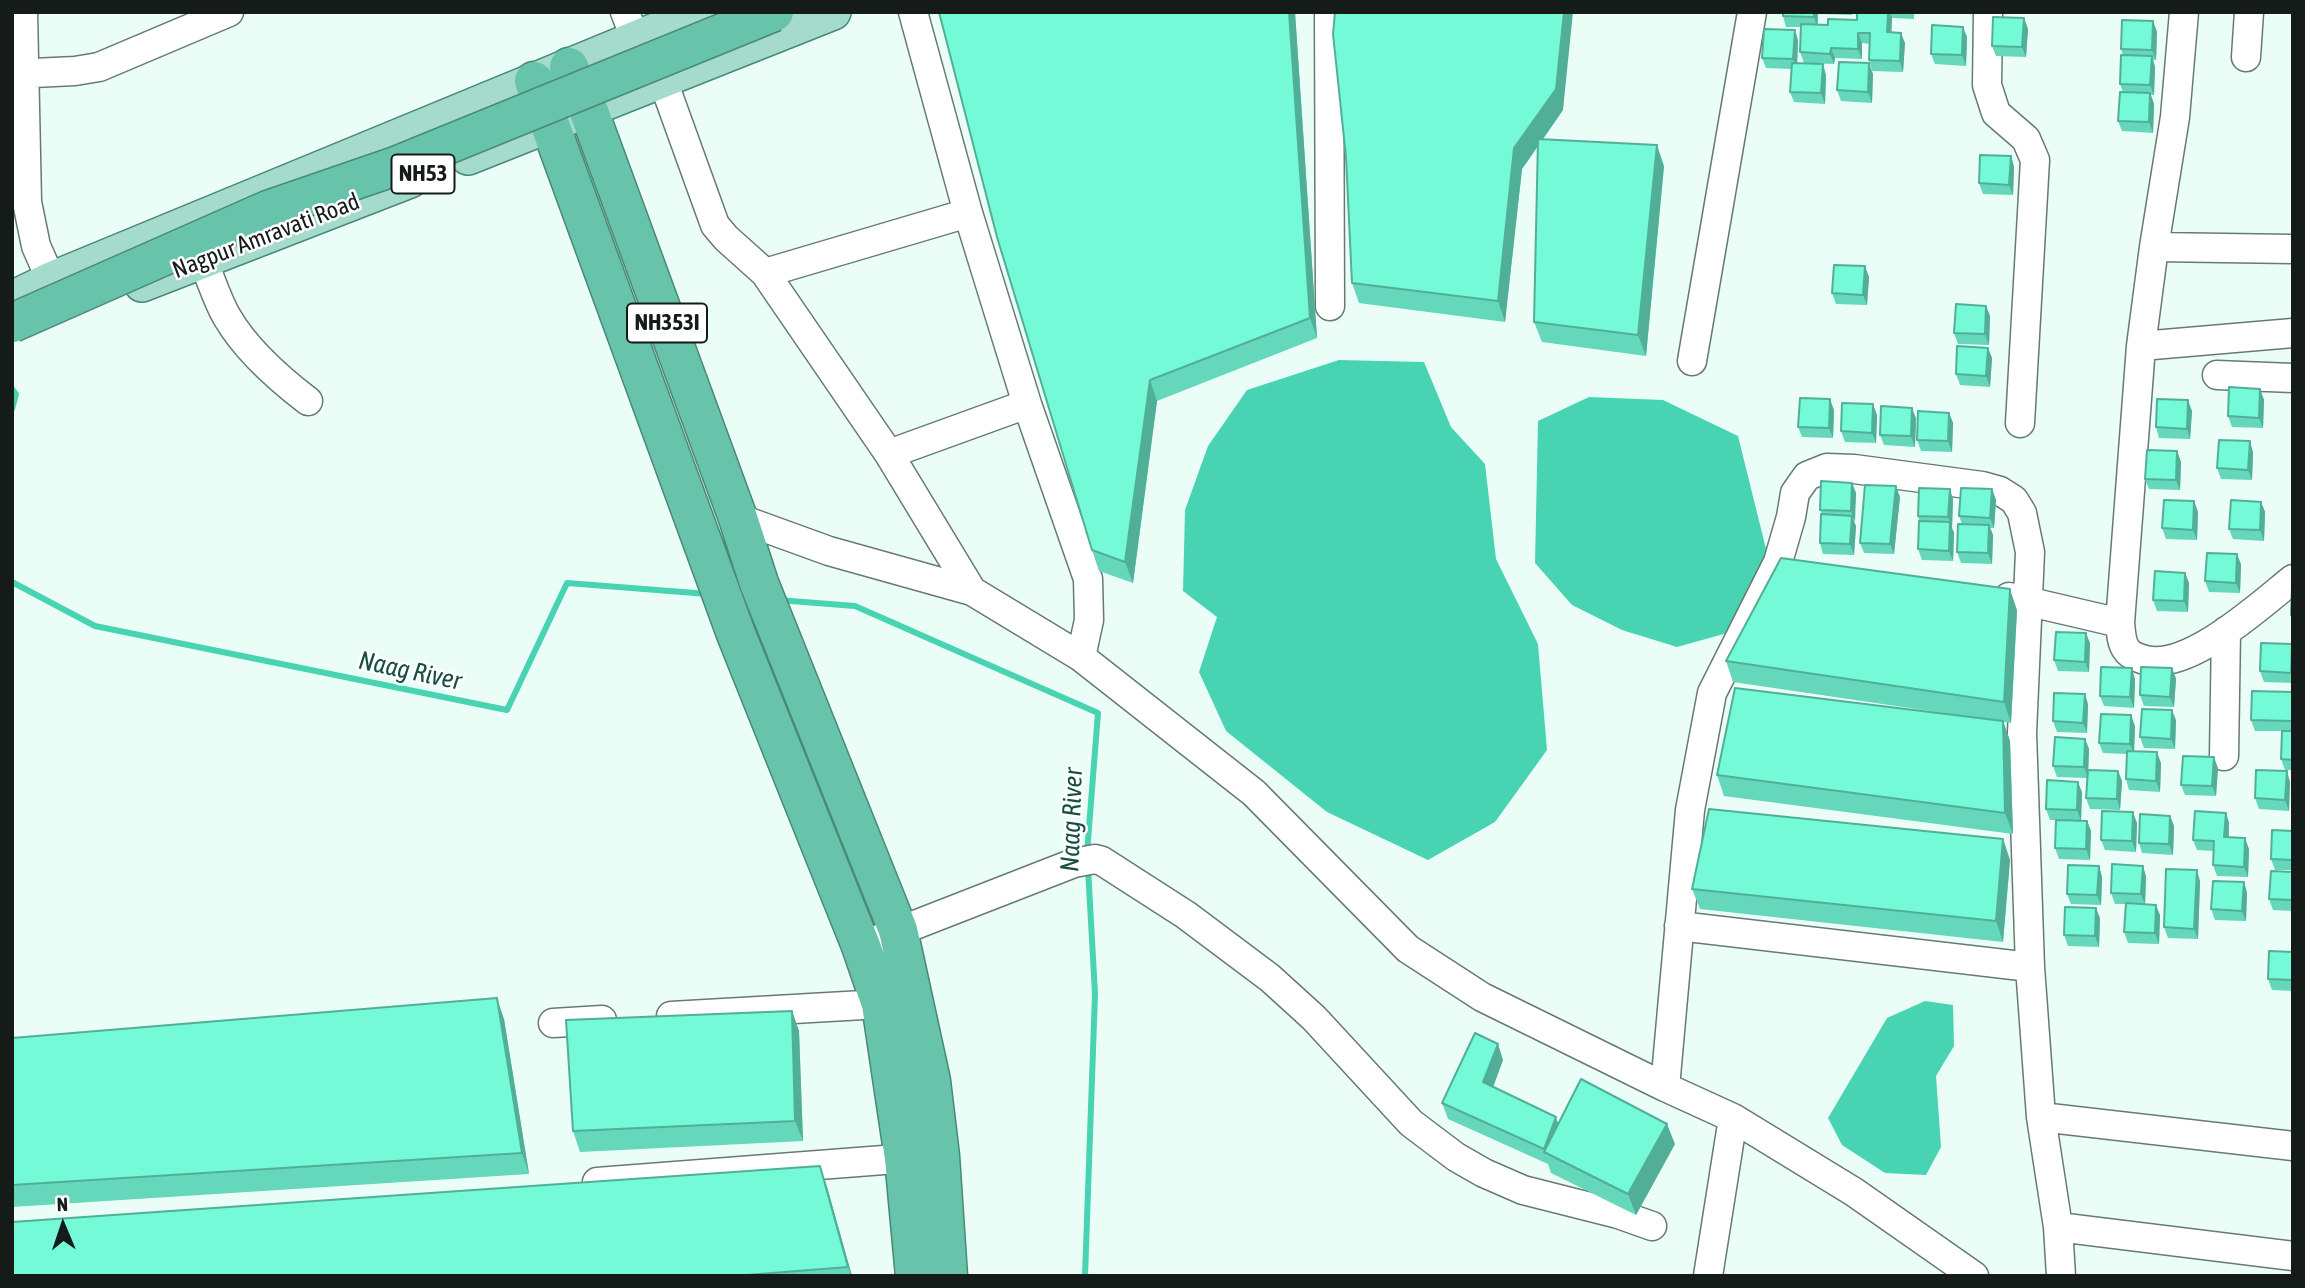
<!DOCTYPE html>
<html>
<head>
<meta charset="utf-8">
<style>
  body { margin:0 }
  #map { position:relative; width:2305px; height:1288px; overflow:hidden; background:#eafef7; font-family:"Asap Condensed",sans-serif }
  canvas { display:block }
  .frame { position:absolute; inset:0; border:14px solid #141b19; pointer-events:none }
  .north { position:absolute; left:28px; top:1190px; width:70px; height:70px; -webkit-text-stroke:5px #fff; paint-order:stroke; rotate:358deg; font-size:19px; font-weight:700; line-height:28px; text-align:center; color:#141b19 }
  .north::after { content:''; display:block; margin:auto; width:24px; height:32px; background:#141b19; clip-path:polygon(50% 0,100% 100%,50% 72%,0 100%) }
</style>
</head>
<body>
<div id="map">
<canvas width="2305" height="1288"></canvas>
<div class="frame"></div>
<div class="north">N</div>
</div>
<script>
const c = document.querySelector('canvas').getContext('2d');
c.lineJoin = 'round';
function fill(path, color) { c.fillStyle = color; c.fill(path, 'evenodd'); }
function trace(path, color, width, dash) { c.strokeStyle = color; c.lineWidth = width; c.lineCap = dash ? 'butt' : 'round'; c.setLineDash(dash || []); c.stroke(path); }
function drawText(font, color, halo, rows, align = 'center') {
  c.font = font + ' "Asap Condensed",sans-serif'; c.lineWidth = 5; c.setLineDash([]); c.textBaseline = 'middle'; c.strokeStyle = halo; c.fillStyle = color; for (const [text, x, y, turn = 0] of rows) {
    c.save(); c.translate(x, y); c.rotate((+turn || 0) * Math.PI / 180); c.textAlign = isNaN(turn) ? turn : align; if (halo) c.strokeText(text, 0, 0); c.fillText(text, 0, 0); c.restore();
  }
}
const water = new Path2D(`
  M1339,360L1424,362L1451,427L1485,464L1496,559L1538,644L1547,750L1495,822L1428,860L1327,812L1226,731L1199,672L1217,617L1183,591L1185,510L1208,446L1247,390Z
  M1589,397L1663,400L1738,436L1770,565L1731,632L1677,647L1622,630L1572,605L1535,563L1538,421Z
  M1925,1001L1953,1005L1954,1046L1936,1076L1941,1147L1926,1175L1885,1173L1842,1145L1828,1118L1887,1018Z`);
const stream = new Path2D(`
  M12,389L16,394L12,409
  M12,582L95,626L507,710L567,583L708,594
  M778,600L855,606L1098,713L1087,853
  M1085,1276L1095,994L1088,868`);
const minor = new Path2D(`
  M23,12L27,202L36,246L51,280L61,297
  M625,12L635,38
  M913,12L968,213L1027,404L1088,579L1089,620L1081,657
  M1329,12L1330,306
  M1988,12L1987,85L1996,113L2026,139L2035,160L2020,423
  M2184,12L2175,117L2154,247L2141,346L2120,623C2121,631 2121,642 2126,649C2129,654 2133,656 2139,658C2183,677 2259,606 2293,579
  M2246,57L2249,12
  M12,74L75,71L99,67L229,12
  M663,81L715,225L726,238L765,273L889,454L972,591
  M2154,247L2293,249
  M203,261C211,279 217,300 227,317C246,350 278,378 308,401
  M765,273L968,213
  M2141,346L2293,333
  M1692,361L1752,12
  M2217,375L2293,378
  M889,454L1027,404
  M738,518L829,551L972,591L1081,657L1254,793L1408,949L1482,997L1665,1087L1733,1118L1854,1192L1974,1276
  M2009,597L2120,623
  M2224,756L2226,631
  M1679,926L2030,967
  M861,946L1074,863L1095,859L1102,861L1186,915L1270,978L1314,1018L1411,1123L1456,1157L1484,1173L1523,1190L1618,1214L1652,1226
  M671,1016L881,1004
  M553,1023L602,1020
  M1665,1087L1690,810L1712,693L1778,562L1791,517L1795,493L1807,476L1827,468L1854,469L1982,486L2000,491L2014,500L2022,513L2030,552L2022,733L2030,967L2041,1117L2058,1227L2061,1276
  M2041,1117L2293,1146
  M597,1182L923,1157
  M2058,1227L2293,1256
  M1708,1276L1733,1118`);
const major = new Path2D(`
  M468,157L833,12
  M142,284L410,180
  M12,299L51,280L701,12`);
const highway = new Path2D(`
  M569,67L588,109L738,518L759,583L898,930L931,1081L940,1156L948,1276
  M534,81L736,634L861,946L881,1004L904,1158L915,1276`);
const highwayBridge = new Path2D(`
  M12,323L268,210L393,167L774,12`);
const wall = new Path2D(`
  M939,12H1295L1317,338L1157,401L1133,583L1099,571L1092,550Z
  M1783,12H1818V24L1828,25L1857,20V12H1914V19L1892,18L1891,32L1905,43L1903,72L1872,71L1869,60L1870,44L1862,43V59L1835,58L1834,64L1804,63L1800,52L1801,27H1786L1783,16Z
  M1820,12H1852V15L1821,14Z
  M2000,12H2031V14L2000,13Z
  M2024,18L2028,29L2026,57L1996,56L1992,46Z
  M2153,21L2157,32L2156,60H2153L2155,67L2154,95H2151L2154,104L2153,133L2122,131L2118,121L2123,92L2120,84L2123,55L2121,49Z
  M1795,30L1798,41L1797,63L1826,75L1825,104L1794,102L1790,92L1792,69L1766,68L1762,58Z
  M1967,37L1966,66L1935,64L1931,54Z
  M1873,74L1872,103L1841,101L1837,90Z
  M1563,110L1543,139L1664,166L1646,356L1542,342L1534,322L1538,146L1522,169L1505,322L1359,303L1352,283L1346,157Z
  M2011,156L2014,167L2013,195L1983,194L1979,183Z
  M1869,277L1867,305L1836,304L1832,293Z
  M1986,306L1990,316L1989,345L1958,344L1954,333Z
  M1988,348L1992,358L1990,387L1960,385L1956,374Z
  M2260,389L2264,400L2263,428L2232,427L2228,416Z
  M1834,410L1833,438L1802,437L1798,427Z
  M2192,411L2190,439L2159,438L2156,427Z
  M1949,413L1953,423L1952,452L1921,451L1917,440Z
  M1877,415L1876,443L1845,442L1841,431Z
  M1916,418L1915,447L1884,445L1880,435Z
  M2177,451L2181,462L2180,490L2149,489L2145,479Z
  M2253,452L2252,480L2221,479L2217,468Z
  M1852,483L1856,493L1854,522L1856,526L1854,555L1823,554L1820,543L1822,514L1820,510Z
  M1992,489L1996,500L1994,528H1990L1993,535L1992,564L1961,563L1957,552L1962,524L1959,516Z
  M1900,497L1894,554L1864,553L1860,543Z
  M1953,499L1952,528L1954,533L1953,561L1922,560L1918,549L1919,521L1918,516Z
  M2194,501L2198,512L2197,540L2166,539L2162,528Z
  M2261,502L2265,512L2264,541L2233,539L2229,529Z
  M2241,564L2240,593L2209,592L2205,581Z
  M2185,573L2189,583L2188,612L2157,611L2153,600Z
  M2017,610L2011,723L2003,722L2010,741L2013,834L1724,796L1717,775L1964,716L1733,682L1726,661Z
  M2090,643L2089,672L2058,671L2054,660Z
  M2293,646V683L2264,682L2260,671Z
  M2172,668L2176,679L2174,707L2144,706L2140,695Z
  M2135,679L2134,708L2104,706L2100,696Z
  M2293,692V770H2285L2281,759L2282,731H2255L2251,720Z
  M2088,704L2087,733L2057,732L2053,721Z
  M2176,720L2175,749L2144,748L2140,737Z
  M2135,726L2134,751L2161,763L2160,792L2129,790L2126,779L2127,754L2103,753L2099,743Z
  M2085,739L2089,749L2088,770L2118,771L2122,781L2120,810L2090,809L2086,798L2087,778L2057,777L2053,766Z
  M2218,768L2216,796L2185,795L2181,785Z
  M2290,782L2289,811L2259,809L2255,798Z
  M2082,792L2081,821H2087L2091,831L2090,860L2059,859L2055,848L2056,820H2050L2046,809Z
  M2226,813L2229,823V837L2249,849L2248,877L2217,876L2213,865L2214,851L2197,850L2193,840Z
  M2170,816L2174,826L2173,855L2142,853L2139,843Z
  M2137,823L2136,852L2105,850L2101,840Z
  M2293,831V870H2275L2271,859Z
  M2003,839L2010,860L2003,942L1700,909L1692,889Z
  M2099,866L2102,877L2101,905L2071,904L2067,894Z
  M2293,872V911L2273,910L2269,899Z
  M2146,876L2145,904L2160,915L2159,944L2128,943L2124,932L2126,904H2115L2111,893Z
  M2200,881L2198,939L2168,938L2164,927Z
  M2244,882L2247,893L2246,921L2215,920L2211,909Z
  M2100,918L2099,947L2068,946L2064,935Z
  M2293,952V991L2272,990L2268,979Z
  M792,1011L799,1031L803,1141L580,1152L573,1131Z
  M504,1019L529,1174L12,1207V1038Z
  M1503,1060L1493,1087L1558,1124L1675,1144L1636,1215L1551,1173L1548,1164L1448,1119L1442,1103Z
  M827,1187L852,1276H12Z`);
const shadedWall = new Path2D(`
  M1289,12H1295L1317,338L1310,318Z
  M1564,12H1573L1563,110L1522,169L1505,322L1498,301L1514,148Z
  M1814,12H1818L1817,28L1814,17Z
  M1888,12H1890L1892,18L1891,43L1887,32Z
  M2024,18L2028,29L2026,57L2022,47Z
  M2153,21L2157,32L2156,60L2152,50Z
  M1963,27L1967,37L1966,66L1962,55Z
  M1795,30L1798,41L1797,70L1793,59Z
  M1858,33L1862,43V59L1858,49Z
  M1901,33L1905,43L1903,72L1900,61Z
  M1831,48L1835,58L1834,64L1830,54Z
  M2152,56L2155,67L2154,95L2150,85Z
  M1869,63L1873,74L1872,103L1868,92Z
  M1823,64L1826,75L1825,104L1821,93Z
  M2150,93L2154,104L2153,133L2149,122Z
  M1657,145L1664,166L1646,356L1638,335Z
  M2011,156L2014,167L2013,195L2009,185Z
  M1865,266L1869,277L1867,305L1863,295Z
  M1986,306L1990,316L1989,345L1985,334Z
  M1988,348L1992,358L1990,387L1986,376Z
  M1150,380L1157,401L1133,583L1125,562Z
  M2260,389L2264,400L2263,428L2259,418Z
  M1830,399L1834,410L1833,438L1829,428Z
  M2188,400L2192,411L2190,439L2187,429Z
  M1873,404L1877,415L1876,443L1872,433Z
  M1912,408L1916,418L1915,447L1911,436Z
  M1949,413L1953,423L1952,452L1948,441Z
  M2250,441L2253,452L2252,480L2248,470Z
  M2177,451L2181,462L2180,490L2176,480Z
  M1852,483L1856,493L1855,522L1851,511Z
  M1896,486L1900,497L1894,554L1890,544Z
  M1950,489L1953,499L1952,528L1954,533L1953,561L1949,551L1950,522L1948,517Z
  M1992,489L1996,500L1994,528L1990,518Z
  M2194,501L2198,512L2197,540L2193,530Z
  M2261,502L2265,512L2264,541L2260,530Z
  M1852,516L1856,526L1854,555L1850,544Z
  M1989,525L1993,535L1992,564L1988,553Z
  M2237,554L2241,564L2240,593L2236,583Z
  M2185,573L2189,583L2188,612L2184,601Z
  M2010,589L2017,610L2011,723L2004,702Z
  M2086,633L2090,643L2089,672L2085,662Z
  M2292,644L2293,646V678L2291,673Z
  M2132,668L2135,679L2134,708L2130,697Z
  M2172,668L2176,679L2174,707L2170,697Z
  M2085,694L2088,704L2087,733L2083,723Z
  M2172,710L2176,720L2175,749L2171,739Z
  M2131,715L2135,726L2134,754L2130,744Z
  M2003,721L2010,741L2013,834L2005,813Z
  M2085,739L2089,749L2088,778L2084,767Z
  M2157,752L2161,763L2160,792L2156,781Z
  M2214,757L2218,768L2216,796L2212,786Z
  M2118,771L2122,781L2120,810L2117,799Z
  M2287,771L2290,782L2289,811L2285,800Z
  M2078,782L2082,792L2081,821L2077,810Z
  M2133,812L2137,823L2136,852L2132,841Z
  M2226,813L2229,823L2228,848L2224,837Z
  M2170,816L2174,826L2173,855L2169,844Z
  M2087,821L2091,831L2090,860L2086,849Z
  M2245,838L2249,849L2248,877L2244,867Z
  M2003,839L2010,860L2003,942L1996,921Z
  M2099,866L2102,877L2101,905L2097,895Z
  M2143,866L2146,876L2145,905L2141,894Z
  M2197,870L2200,881L2198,939L2194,929Z
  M2244,882L2247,893L2246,921L2242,911Z
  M2156,905L2160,915L2159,944L2155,933Z
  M2096,908L2100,918L2099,947L2095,936Z
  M497,998L504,1019L529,1174L522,1153Z
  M792,1011L799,1031L803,1141L795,1121Z
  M1498,1044L1503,1060L1489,1098L1483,1082Z
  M1556,1117L1561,1133L1546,1153L1544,1149Z
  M1667,1124L1675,1144L1636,1215L1628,1194Z
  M820,1166L827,1187L852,1276H851L848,1267Z`);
const building = new Path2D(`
  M939,12H1289L1310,318L1150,380L1125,562L1092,550L997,237Z
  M1335,12H1564L1556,89L1514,148L1498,301L1352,283L1346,157L1333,34Z
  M1783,12H1814V17L1783,16Z
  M1857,12H1888L1887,32L1901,33L1900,61L1869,60L1870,33H1858V49L1831,48L1830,54L1800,52L1801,24L1828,25V19L1857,20Z
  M1993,17L2024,18L2022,47L1992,46Z
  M2122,20L2153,21L2152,50L2121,49Z
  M1932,25L1963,27L1962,55L1931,54Z
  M1764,29L1795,30L1793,59L1762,58Z
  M2121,55L2152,56L2150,85L2120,84Z
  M1839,62L1869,63L1868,92L1837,90Z
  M1792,63L1823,64L1821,93L1790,92Z
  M2120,92L2150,93L2149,122L2118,121Z
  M1538,139L1657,145L1638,335L1534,322Z
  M1980,155L2011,156L2009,185L1979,183Z
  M1834,265L1865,266L1863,295L1832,293Z
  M1956,304L1986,306L1985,334L1954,333Z
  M1957,346L1988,348L1986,376L1956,374Z
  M2229,387L2260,389L2259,418L2228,416Z
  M1800,398L1830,399L1829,428L1798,427Z
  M2157,399L2188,400L2187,429L2156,427Z
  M1842,403L1873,404L1872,433L1841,431Z
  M1881,406L1912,408L1911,436L1880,435Z
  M1918,411L1949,413L1948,441L1917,440Z
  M2219,440L2250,441L2248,470L2217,468Z
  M2147,450L2177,451L2176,480L2145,479Z
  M1821,481L1852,483L1851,511L1820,510Z
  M1865,485L1896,486L1890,544L1860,543Z
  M1919,488L1950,489L1948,517L1918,516Z
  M1961,488L1992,489L1990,518L1959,516Z
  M2164,500L2194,501L2193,530L2162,528Z
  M2231,500L2261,502L2260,530L2229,529Z
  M1821,514L1852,516L1850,544L1820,543Z
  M1919,521L1950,522L1949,551L1918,549Z
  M1958,524L1989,525L1988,553L1957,552Z
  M2207,553L2237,554L2236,583L2205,581Z
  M1781,558L2010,589L2004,702L1726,661Z
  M2155,571L2185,573L2184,601L2153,600Z
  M2292,586H2293V615H2291Z
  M2056,632L2086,633L2085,662L2054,660Z
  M2261,643L2292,644L2291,673L2260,671Z
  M2101,667L2132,668L2130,697L2100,696Z
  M2141,667L2172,668L2170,697L2140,695Z
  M1735,688L2003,721L2005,813L1717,775Z
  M2252,691L2293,692V721L2251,720Z
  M2054,693L2085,694L2083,723L2053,721Z
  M2142,709L2172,710L2171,739L2140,737Z
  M2101,714L2131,715L2130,744L2099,743Z
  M2282,731H2293V760L2281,759Z
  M2055,737L2085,739L2084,767L2053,766Z
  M2127,751L2157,752L2156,781L2126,779Z
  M2183,756L2214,757L2212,786L2181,785Z
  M2088,770L2118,771L2117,799L2086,798Z
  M2256,770L2287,771L2285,800L2255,798Z
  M2047,780L2078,782L2077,810L2046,809Z
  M1709,809L2003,839L1996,921L1692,889Z
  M2102,811L2133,812L2132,841L2101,840Z
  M2195,811L2226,813L2224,837L2245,838L2244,867L2213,865L2214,841L2193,840Z
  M2140,814L2170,816L2169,844L2139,843Z
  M2056,820L2087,821L2086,849L2055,848Z
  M2272,830L2293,831V860L2271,859Z
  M2112,864L2143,866L2141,894L2111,893Z
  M2068,865L2099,866L2097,895L2067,894Z
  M2166,869L2197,870L2194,929L2164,927Z
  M2271,871L2293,872V900L2269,899Z
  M2213,881L2244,882L2242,911L2211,909Z
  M2126,903L2156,905L2155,933L2124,932Z
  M2065,907L2096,908L2095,936L2064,935Z
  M2269,951L2293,952V980L2268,979Z
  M497,998L522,1153L12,1185V1038Z
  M792,1011L795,1121L573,1131L566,1020Z
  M1475,1033L1498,1044L1483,1082L1556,1117L1544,1149L1442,1103Z
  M1581,1079L1667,1124L1628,1194L1544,1152Z
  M820,1166L848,1267L734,1276H12V1222Z`);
const shields = [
  [423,174,63],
  [667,323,80]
];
const shieldNames = [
  ["NH53",423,174],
  ["NH353I",667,323]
];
const streetNames = [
  ["Nagpur Amravati Road",266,236,-21]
];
const waterNames = [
  ["Naag River",410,671,12],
  ["Naag River",1072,820,-88]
];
fill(water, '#48d3b3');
trace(stream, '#48d3b3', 6);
trace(minor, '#687973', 31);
trace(major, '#4a8877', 38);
trace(highway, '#4a8877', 41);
trace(minor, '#fff', 28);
trace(major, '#a4dbcc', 35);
trace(highway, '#67c3aa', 38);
trace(highwayBridge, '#4a8877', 41, []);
trace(highwayBridge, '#67c3aa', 38);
fill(wall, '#65d7ba');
fill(shadedWall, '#52af97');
fill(building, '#75fad8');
trace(building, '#52af97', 2);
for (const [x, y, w] of shields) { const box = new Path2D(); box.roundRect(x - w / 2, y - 19.5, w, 39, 5); c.fillStyle = '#fff'; c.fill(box); trace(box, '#141b19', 2); }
drawText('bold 23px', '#141b19', null, shieldNames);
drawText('24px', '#141b19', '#fff', streetNames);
drawText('italic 26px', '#164f42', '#fff', waterNames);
</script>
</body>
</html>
